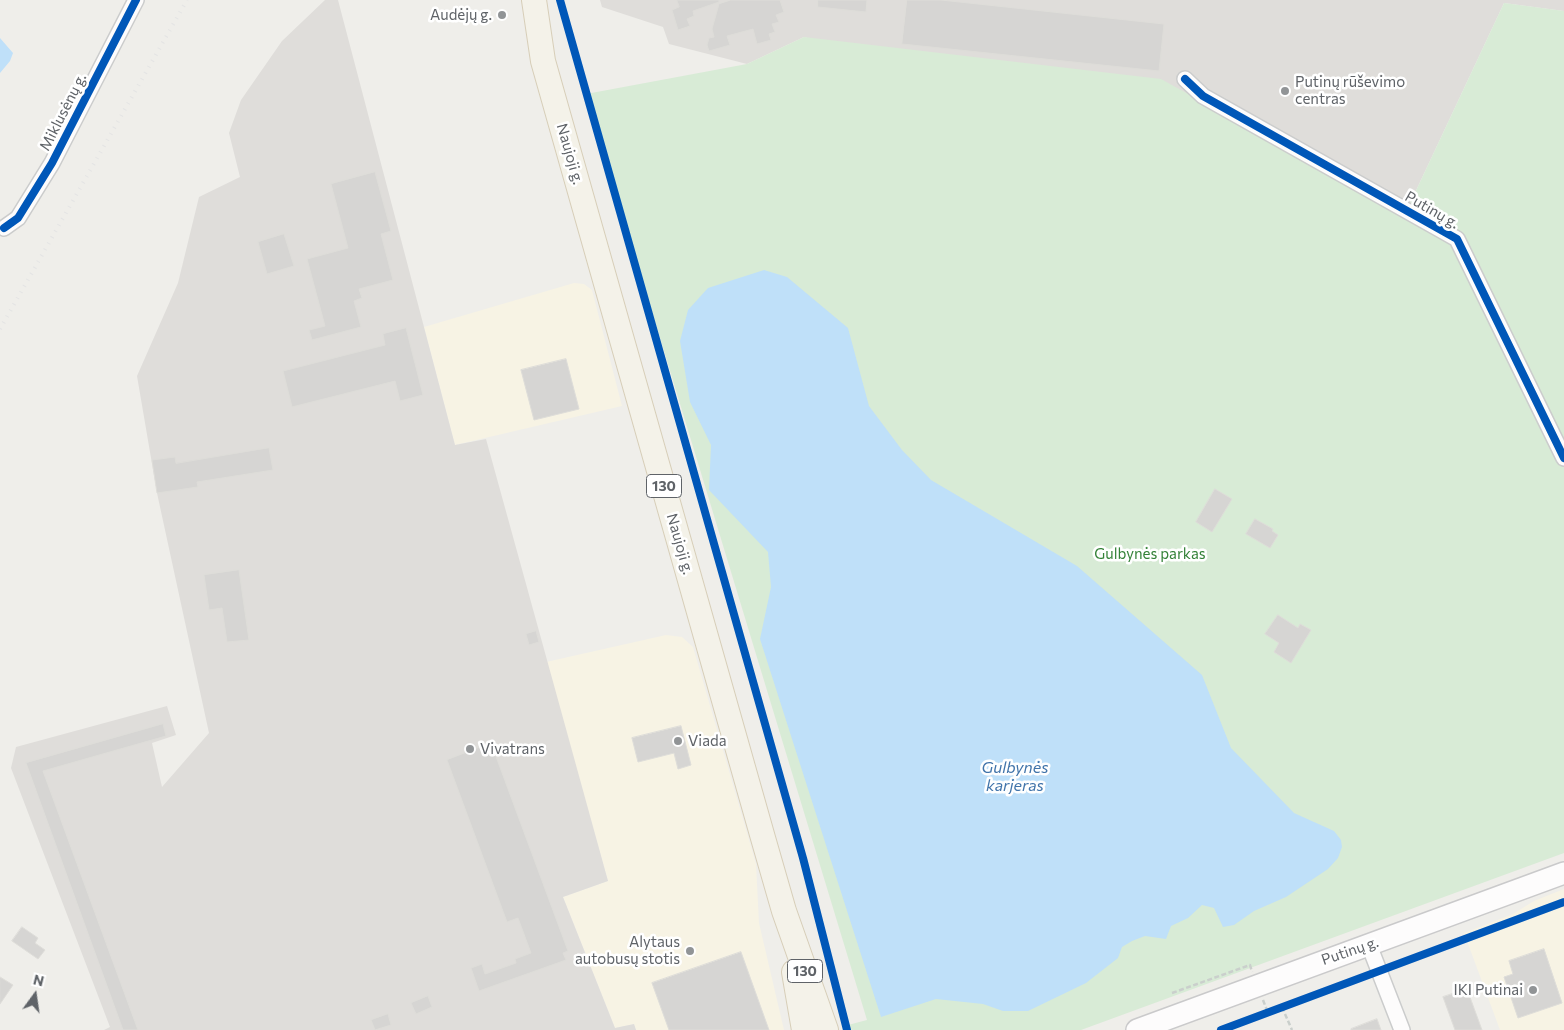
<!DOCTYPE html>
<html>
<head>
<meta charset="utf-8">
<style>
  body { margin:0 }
  #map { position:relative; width:1564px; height:1030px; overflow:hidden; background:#efeeea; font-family:Commissioner,sans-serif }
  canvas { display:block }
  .north { position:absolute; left:10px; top:970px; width:50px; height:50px; -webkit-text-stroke:4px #fff; paint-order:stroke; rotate:14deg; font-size:14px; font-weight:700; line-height:20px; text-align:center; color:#5f6368 }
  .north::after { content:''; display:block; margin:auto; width:18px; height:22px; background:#5f6368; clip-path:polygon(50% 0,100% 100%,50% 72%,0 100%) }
</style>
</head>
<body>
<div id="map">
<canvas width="1564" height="1030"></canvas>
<div class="north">N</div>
</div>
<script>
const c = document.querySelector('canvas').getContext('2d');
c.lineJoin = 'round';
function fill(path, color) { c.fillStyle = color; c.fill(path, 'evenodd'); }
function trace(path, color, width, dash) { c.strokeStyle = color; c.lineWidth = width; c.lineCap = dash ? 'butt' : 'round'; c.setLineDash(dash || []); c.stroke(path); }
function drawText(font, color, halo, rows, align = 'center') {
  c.font = font + ' Commissioner,sans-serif'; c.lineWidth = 5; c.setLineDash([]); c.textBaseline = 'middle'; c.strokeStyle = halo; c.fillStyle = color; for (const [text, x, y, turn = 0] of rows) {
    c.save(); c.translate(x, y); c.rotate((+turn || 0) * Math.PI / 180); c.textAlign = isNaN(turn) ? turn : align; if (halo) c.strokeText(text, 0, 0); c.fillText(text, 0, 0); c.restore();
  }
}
const commercial = new Path2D(`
  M574,283L584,284L592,290L622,406L455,445L424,327Z
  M666,635L682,637L693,647L756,864L759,923L784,1030H636L634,1024L615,1028L563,897L608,881L546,662Z
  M1564,889V1030H1500L1464,933L1513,914L1534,901Z`);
const industrial = new Path2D(`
  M325,0H338L455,445L486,439L608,881L563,897L615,1028L634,1024L636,1030H104L110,1027L11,768L16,747L167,706L176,735L152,743L162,787L209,733L157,493L137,376L178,283L199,197L240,177L229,133L241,100L282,41Z
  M600,0H1564V11L1504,3L1405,214L804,37L747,64L669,44L663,27L602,7Z`);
const green = new Path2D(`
  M1504,3L1564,11V853L1081,1030H850L848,1025L867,1020L586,94L747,64L804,37L1161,79L1405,214Z`);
const water = new Path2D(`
  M0,38L13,53L10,61L0,73Z
  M764,270L787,277L848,328L869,406L902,450L931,480L1077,566L1202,675L1231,748L1294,813L1334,831L1341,840L1342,847L1338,858L1328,869L1286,897L1254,911L1234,925L1223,927L1214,908L1202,905L1188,918L1171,926L1166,939L1145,936L1132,941L1122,947L1118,958L1086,983L1028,1011H1003L983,1004L936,999L881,1017L760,639L771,587L768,552L709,490L711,445L690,402L680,341L688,310L708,288Z`);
const building = new Path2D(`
  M677,0H719V2L693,11L694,16L687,19L690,26L678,30L672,10L679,7Z
  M731,0H780L784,12L776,15L779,22L772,24L775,32L769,34L771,40L757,44L753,29L727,36L730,45L709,51L707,45L709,38L714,37L712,29L719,4Z
  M818,0H867L866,12L818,7Z
  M907,0H941L1164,24L1159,71L902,44Z
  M375,172L391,231L381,234L393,280L359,289L362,298L354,301L361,327L312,340L309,330L325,326L307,259L348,248L331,184Z
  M284,234L294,266L267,274L258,242Z
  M406,328L423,395L400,401L395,381L292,407L283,371L385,345L383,334Z
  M566,359L579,409L534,420L521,370Z
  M269,448L273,470L197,482L198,487L157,493L152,460L175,457L176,463Z
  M1215,489L1232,499L1212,532L1196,522Z
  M1255,519L1273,529L1272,531L1278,535L1270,548L1246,534Z
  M239,570L249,640L227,642L222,608L209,610L204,575Z
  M1278,615L1298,628L1300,624L1311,630L1291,663L1274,652L1279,643L1265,634Z
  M536,631L539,642L529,645L526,634Z
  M163,724L166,736L43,771L138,1030H123L26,763Z
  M681,726L691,765L678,769L674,753L638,762L632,738Z
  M491,743L568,951L563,953L566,960L479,991L471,968L482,964L485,974L516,963L515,959L531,953L518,918L507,922L447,760Z
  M22,927L38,938L35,943L45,950L38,959L12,941Z
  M1544,949L1562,1003L1518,1018L1504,977L1513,974L1509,961Z
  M741,952L769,1030H669L652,983Z
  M0,977L13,985L0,1004Z
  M1467,989L1482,1030H1455L1443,997Z
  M428,996L432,1007L416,1014L411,1003Z
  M388,1014L391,1025L375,1030L371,1020Z
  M1377,1019L1381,1030H1351V1029Z`);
const path = new Path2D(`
  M1172,993L1250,965L1252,972
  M1263,1000L1268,1013
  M1282,1007L1292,1030`);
const minor = new Path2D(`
  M1185,79L1203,96L1457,239L1564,458
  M4,228L18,218L52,163L136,0
  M1369,945L1402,1030`);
const secondary = new Path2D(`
  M1137,1030L1564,873`);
const primary = new Path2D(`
  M534,0L543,61L763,838L784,911L826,1030
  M794,972L804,1030`);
const rail = new Path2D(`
  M0,329L187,0`);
const cycleway = new Path2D(`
  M560,0L803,858L847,1030
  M1185,79L1203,96L1457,239L1564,458
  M4,228L18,218L52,163L136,0
  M1221,1030L1564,902`);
const markers = [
  [502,15,5,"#919496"],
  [1285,91,5,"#919496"],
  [678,741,5,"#919496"],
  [470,749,5,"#919496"],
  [690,951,5,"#919496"],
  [1533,990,5,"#919496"]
];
const shields = [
  [664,486,35],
  [805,971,35]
];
const shieldNames = [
  ["130",664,486],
  ["130",805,971]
];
const poiNames = [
  ["Audėjų g.",492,15],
  ["Putinų rūševimo",1295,82,"left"],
  ["centras",1295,99,"left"],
  ["Viada",688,741,"left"],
  ["Vivatrans",480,749,"left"],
  ["Alytaus",680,942],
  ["autobusų stotis",680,959],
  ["IKI Putinai",1523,990]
];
const streetNames = [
  ["Miklusėnų g.",63,112,-63],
  ["Naujoji g.",570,154,74],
  ["Putinų g.",1432,210,30],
  ["Naujoji g.",680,544,74],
  ["Putinų g.",1350,951,-19]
];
const parkNames = [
  ["Gulbynės parkas",1150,554]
];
const waterNames = [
  ["Gulbynės",1015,768],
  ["karjeras",1015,786]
];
fill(commercial, '#f7f3e4');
fill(industrial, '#dfddda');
fill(green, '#d8ebd6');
fill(water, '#bfe0f9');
fill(building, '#d6d5d3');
trace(building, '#deddd9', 1);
trace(minor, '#cbcccc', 18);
trace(secondary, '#cacacb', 24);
trace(primary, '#d7ceb8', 26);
trace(path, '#cacfcc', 2.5, [5, 2.5]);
trace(minor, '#fdfcfc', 15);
trace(secondary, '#fdfcfc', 21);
trace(primary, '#f4f2e9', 24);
trace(rail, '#e4e4e4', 4, [1, 6]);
trace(cycleway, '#0057b8', 8);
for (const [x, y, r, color] of markers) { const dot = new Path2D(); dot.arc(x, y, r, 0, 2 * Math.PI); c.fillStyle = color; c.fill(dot); trace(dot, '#fff', 2); }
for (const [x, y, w] of shields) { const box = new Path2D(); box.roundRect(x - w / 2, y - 11.5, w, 23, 4); c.fillStyle = '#fff'; c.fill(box); trace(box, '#5f6368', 1); }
drawText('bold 14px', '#5f6368', null, shieldNames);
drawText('15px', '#5f6368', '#fff', poiNames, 'right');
drawText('15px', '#5f6368', '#fff', streetNames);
drawText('15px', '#348238', '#fff', parkNames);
drawText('italic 16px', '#4174aa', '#fff', waterNames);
</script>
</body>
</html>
